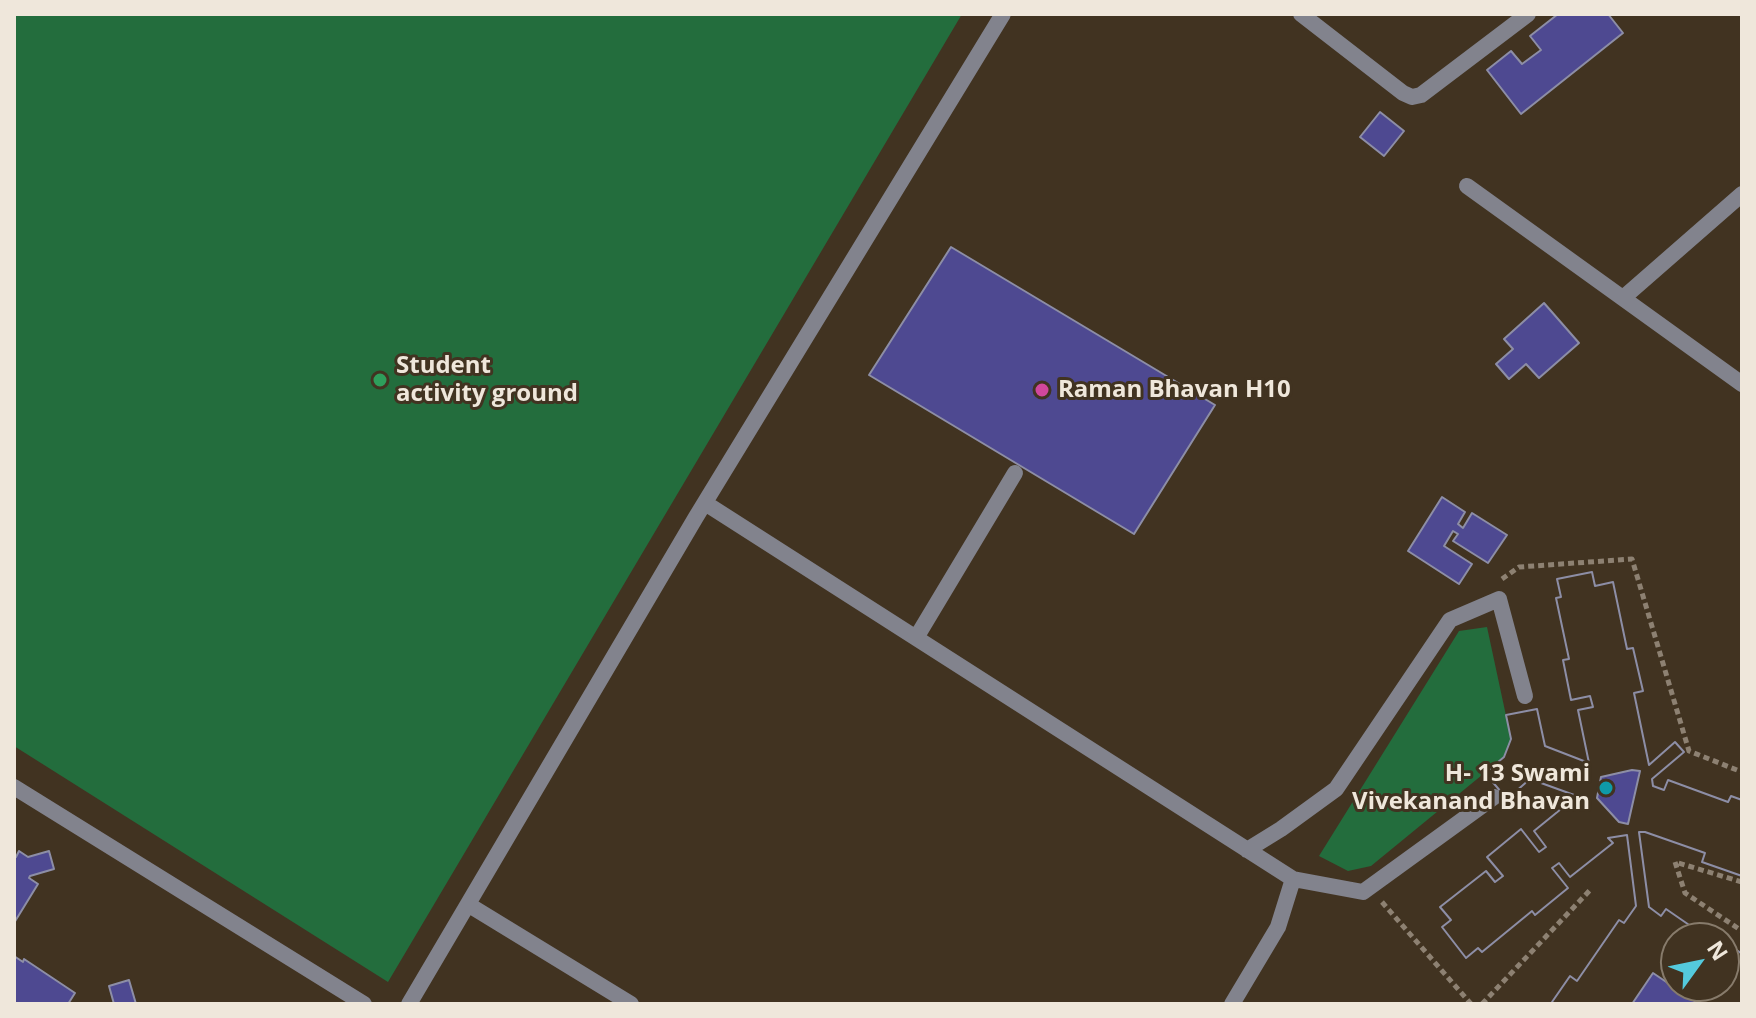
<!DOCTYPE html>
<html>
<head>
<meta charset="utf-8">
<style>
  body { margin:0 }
  #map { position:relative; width:1756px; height:1018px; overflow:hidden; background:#413321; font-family:"Open Sans",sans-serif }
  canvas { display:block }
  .frame { position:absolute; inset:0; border:16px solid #efe7db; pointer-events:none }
  .north { position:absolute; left:1660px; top:922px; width:80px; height:80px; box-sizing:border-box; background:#413321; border:2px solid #877b6b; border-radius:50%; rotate:57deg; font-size:22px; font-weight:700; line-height:32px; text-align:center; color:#efe7db }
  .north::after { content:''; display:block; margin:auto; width:28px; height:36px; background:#54cadd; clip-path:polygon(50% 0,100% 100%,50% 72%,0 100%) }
</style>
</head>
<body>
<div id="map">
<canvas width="1756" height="1018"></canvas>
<div class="frame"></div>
<div class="north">N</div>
</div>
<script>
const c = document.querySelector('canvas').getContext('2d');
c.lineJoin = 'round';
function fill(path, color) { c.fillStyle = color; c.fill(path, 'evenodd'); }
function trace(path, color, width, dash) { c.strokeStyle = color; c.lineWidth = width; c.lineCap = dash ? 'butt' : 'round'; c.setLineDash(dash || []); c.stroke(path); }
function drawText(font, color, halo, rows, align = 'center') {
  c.font = font + ' "Open Sans",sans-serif'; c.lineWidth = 6; c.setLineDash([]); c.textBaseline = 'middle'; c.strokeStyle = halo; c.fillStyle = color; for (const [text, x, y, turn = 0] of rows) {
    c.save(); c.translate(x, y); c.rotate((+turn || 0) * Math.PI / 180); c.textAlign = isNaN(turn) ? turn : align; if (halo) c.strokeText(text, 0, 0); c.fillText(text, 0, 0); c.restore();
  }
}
const green = new Path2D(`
  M14,14H962L388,982L14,746Z
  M1487,627L1511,739L1504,757L1371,866L1348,871L1319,856L1459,631Z`);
const building = new Path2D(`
  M1558,14H1608L1623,33L1521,114L1487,70L1511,51L1522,64L1541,50L1530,36Z
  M1380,112L1404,131L1384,156L1360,137Z
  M951,247L1215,405L1134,534L869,375Z
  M1544,303L1579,343L1539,378L1526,364L1509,379L1496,364L1513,349L1504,339Z
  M1442,497L1465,512L1458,524L1463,528L1472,513L1507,535L1488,563L1453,541L1458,534L1453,531L1444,546L1472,564L1459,584L1408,551Z
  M1592,572L1595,586L1613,582L1627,649L1633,648L1643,691L1634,693L1649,765L1675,742L1684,752L1652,779L1653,786L1664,790L1668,780L1728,802L1731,796L1742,800V876L1702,862L1705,853L1645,832H1639L1649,907L1661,916L1666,909L1708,938H1676V986H1724V949L1730,953L1734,948L1742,954V1004H1699L1653,973L1632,1004H1555L1552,1002L1570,976L1577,981L1619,920L1624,923L1636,906L1627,835L1608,838L1613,843L1570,877L1559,863L1552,868L1568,888L1535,915L1532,911L1482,952L1478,948L1466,958L1442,927L1451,920L1440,907L1486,871L1495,882L1503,876L1487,857L1521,829L1539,852L1546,847L1534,831L1577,796L1530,779L1507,799L1485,773L1504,757L1511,739L1506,715L1537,709L1545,746L1589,763L1578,710L1593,707L1590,696L1571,700L1563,660L1569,659L1556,598L1561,597L1557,579ZM1632,770L1640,771L1628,824L1619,822L1597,798L1601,777Z
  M1592,572L1595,586L1613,582L1627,649L1633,648L1643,691L1634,693L1649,765L1675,742L1684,752L1652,779L1653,786L1664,790L1668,780L1728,802L1731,796L1742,800V876L1702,862L1705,853L1645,832H1639L1649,907L1661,916L1666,909L1708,938H1676V986H1724V949L1730,953L1734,948L1742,954V1004H1555L1552,1002L1570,976L1577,981L1619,920L1624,923L1636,906L1627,835L1608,838L1613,843L1570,877L1559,863L1552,868L1568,888L1535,915L1532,911L1482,952L1478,948L1466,958L1442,927L1451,920L1440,907L1486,871L1495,882L1503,876L1487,857L1521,829L1539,852L1546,847L1534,831L1577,796L1530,779L1507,799L1485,773L1504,757L1511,739L1506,715L1537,709L1545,746L1589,763L1578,710L1593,707L1590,696L1571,700L1563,660L1569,659L1556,598L1561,597L1557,579Z
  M19,851L28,857L49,851L54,869L30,876L29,878L38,884L14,923V855L16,857Z
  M14,956L23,962L24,959L75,993L68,1004H14Z
  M129,980L136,1004H114L109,986Z`);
const path = new Path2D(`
  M1502,579L1519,567L1632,559L1689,751L1742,772
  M1742,882L1675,862L1685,893L1742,931
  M1382,902L1471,1004
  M1482,1004L1592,888`);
const street = new Path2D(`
  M1301,14L1403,93L1412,97L1421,95L1528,14
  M1467,186L1742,384
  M1623,298L1742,194
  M705,503L1293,879L1363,892L1494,797
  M916,638L1015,473
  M14,787L364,1004
  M1247,850L1281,829L1336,789L1450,620L1499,599L1525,696
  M469,905L631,1004
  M409,1004L696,517L1003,14
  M1232,1004L1278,927L1293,879`);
const markers = [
  [380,380,8,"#2e9e5b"],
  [1042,390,8,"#d1479c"],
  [1606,788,8,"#0f9aa8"]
];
const poiNames = [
  ["Student",396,366],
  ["activity ground",396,394],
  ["Raman Bhavan H10",1058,390],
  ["H- 13 Swami",1590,774,"right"],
  ["Vivekanand Bhavan",1590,802,"right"]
];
fill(green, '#236d3d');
fill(building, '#4e4991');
trace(building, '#8d8ea6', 2);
trace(path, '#8d8172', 5, [6, 4]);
trace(street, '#82838d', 16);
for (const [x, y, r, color] of markers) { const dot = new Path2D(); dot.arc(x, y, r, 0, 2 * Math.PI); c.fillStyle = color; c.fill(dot); trace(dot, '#413321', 3); }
drawText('bold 24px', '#efe7db', '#413321', poiNames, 'left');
</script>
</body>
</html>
